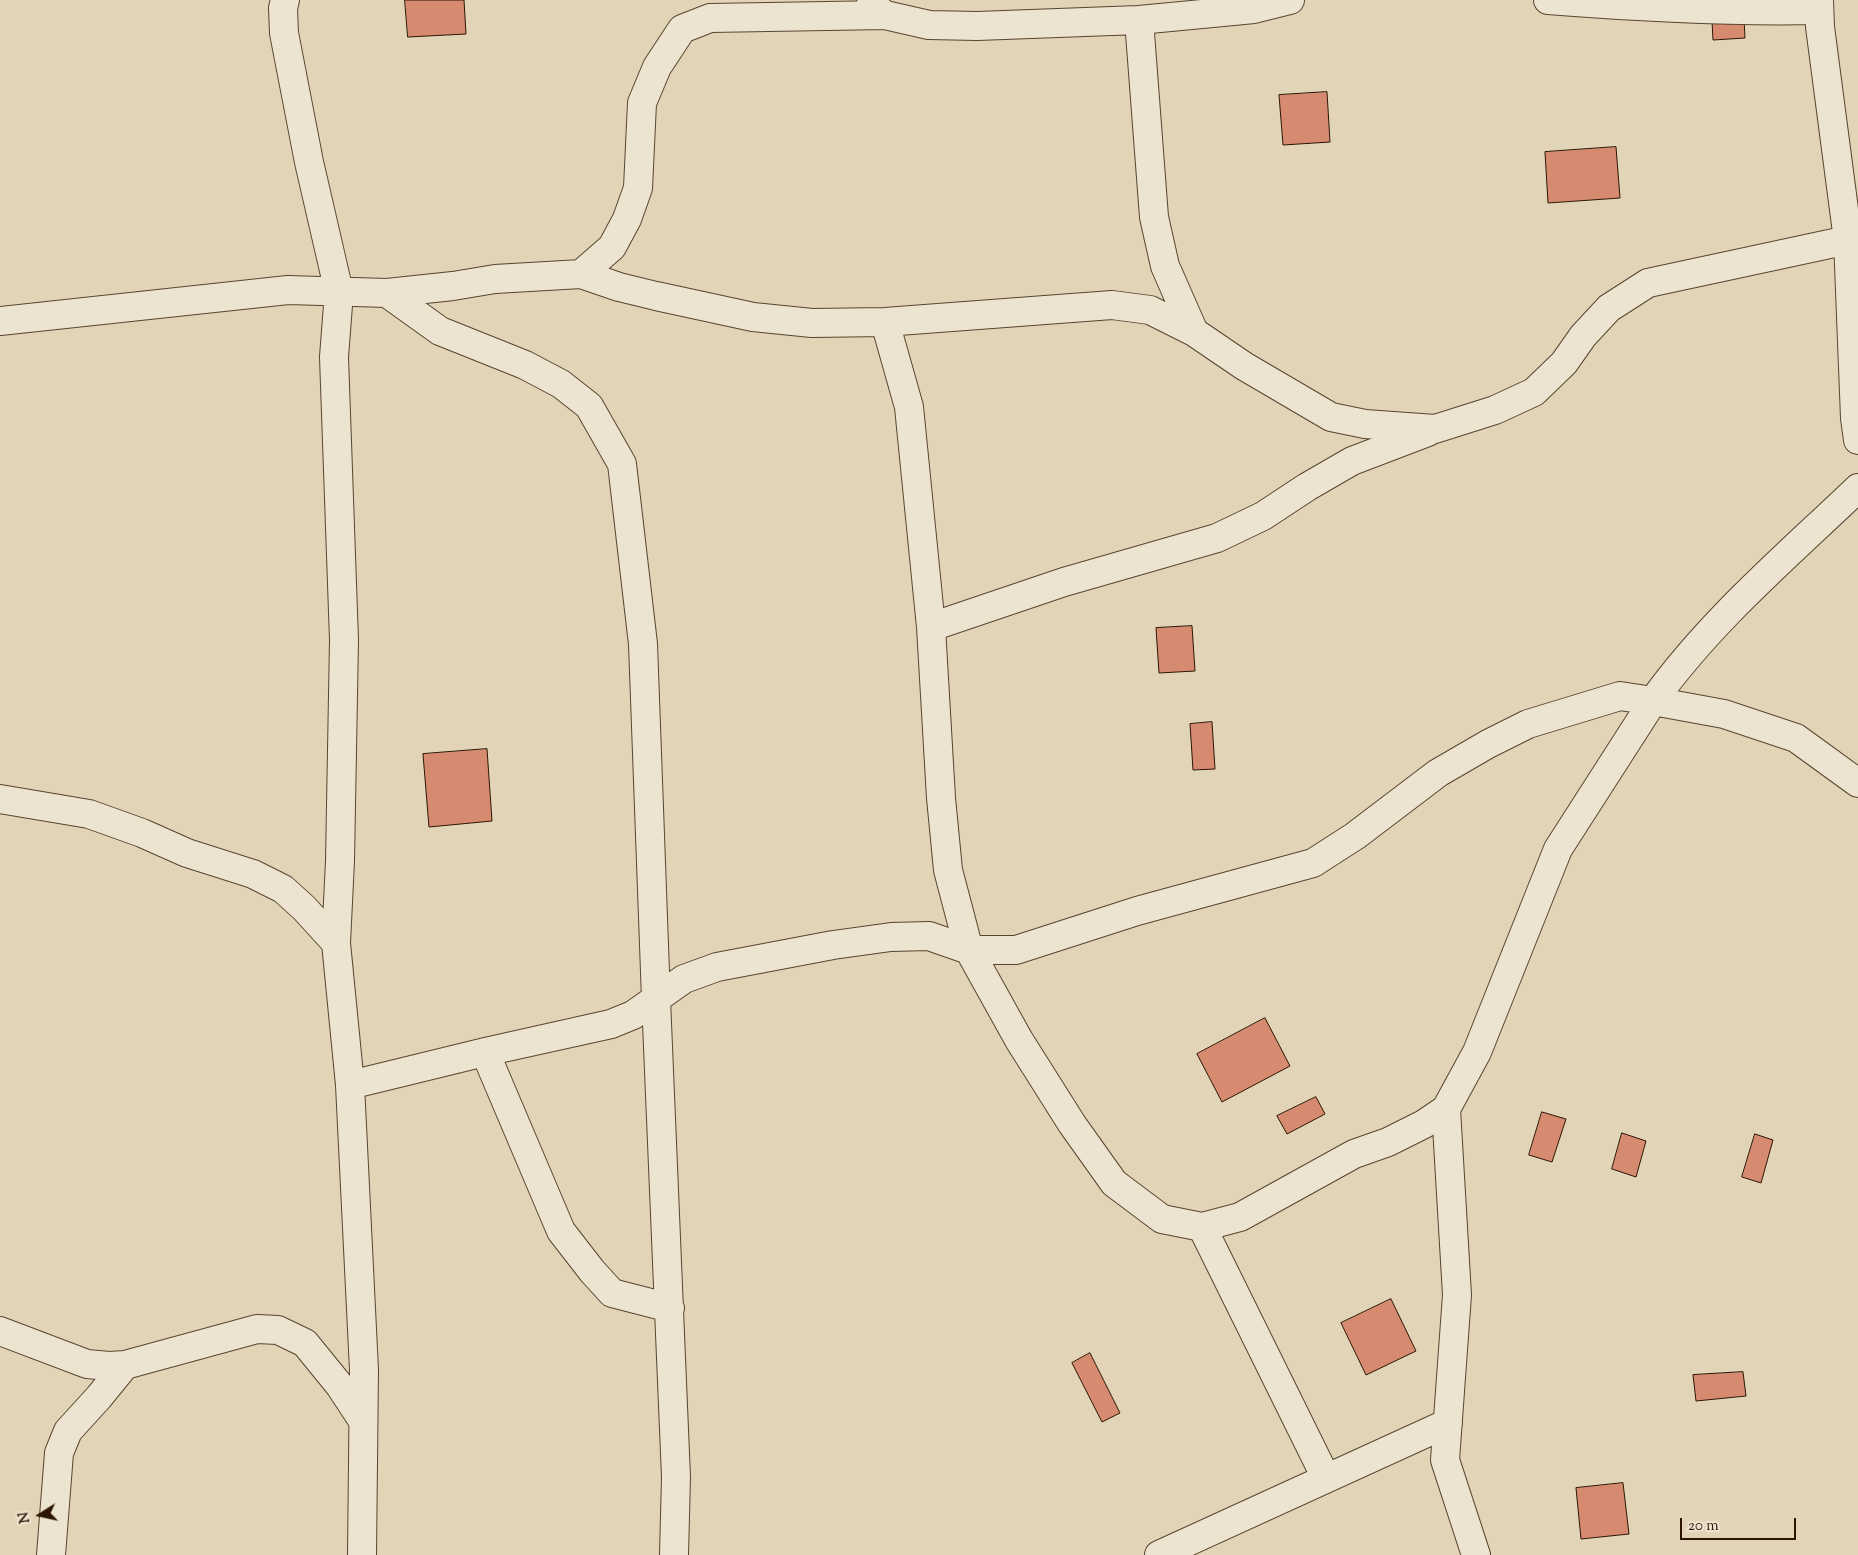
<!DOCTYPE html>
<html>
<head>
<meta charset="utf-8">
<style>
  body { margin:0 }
  #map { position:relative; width:1858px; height:1555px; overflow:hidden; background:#e1d4b7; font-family:"Sorts Mill Goudy",serif }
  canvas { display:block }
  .north { position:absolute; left:15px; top:1490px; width:50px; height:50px; -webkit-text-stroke:4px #ece3d0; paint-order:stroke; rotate:260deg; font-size:14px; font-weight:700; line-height:20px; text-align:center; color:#2c1502 }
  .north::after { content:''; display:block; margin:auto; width:18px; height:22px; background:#2c1502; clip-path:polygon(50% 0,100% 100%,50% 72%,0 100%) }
  .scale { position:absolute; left:1680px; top:1518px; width:116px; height:22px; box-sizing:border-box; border:2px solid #2c1502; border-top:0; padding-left:6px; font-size:15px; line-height:18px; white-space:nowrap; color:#2c1502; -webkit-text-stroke:4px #ece3d0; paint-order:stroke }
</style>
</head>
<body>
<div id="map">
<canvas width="1858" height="1555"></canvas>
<div class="north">N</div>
<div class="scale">20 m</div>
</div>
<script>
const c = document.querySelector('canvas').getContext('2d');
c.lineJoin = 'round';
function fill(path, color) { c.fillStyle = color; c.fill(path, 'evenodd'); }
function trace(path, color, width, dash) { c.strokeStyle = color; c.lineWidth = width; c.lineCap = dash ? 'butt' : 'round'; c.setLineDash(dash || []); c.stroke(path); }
const building = new Path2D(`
  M405,0H464L466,34L408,37Z
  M1744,18L1745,38L1713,40L1712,20Z
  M1327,92L1330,142L1283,145L1279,95Z
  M1616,147L1620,198L1548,203L1545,152Z
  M1192,626L1195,671L1159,673L1156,628Z
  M1212,722L1215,769L1193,770L1190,724Z
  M487,749L492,821L429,827L423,754Z
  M1265,1018L1290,1066L1222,1102L1197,1054Z
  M1316,1097L1325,1114L1287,1134L1277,1116Z
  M1542,1112L1566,1119L1552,1162L1529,1155Z
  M1622,1133L1646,1141L1636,1177L1612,1169Z
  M1755,1134L1773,1140L1761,1183L1742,1177Z
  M1391,1299L1416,1351L1366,1375L1341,1323Z
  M1090,1353L1120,1413L1102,1422L1072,1363Z
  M1743,1372L1746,1396L1696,1401L1693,1375Z
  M1623,1483L1629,1534L1581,1539L1576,1488Z`);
const minor = new Path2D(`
  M285,0L283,8L284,33L309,162L339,292L334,357L344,640L340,861L336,943L350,1085L364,1370L362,1555
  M1548,0C1637,7 1729,12 1819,10
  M1819,0L1820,27L1848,240L1855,418L1858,440
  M871,4L885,15L929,25L977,26L1139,20L1254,9L1290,0
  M1139,20L1154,217L1165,266L1194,332
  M581,274L612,247L627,219L638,188L642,103L657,67L682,29L710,18L885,15
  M387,293L440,331L525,365L561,384L589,406L622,464L643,644L656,999L676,1477L674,1555
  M0,321L288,290L387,293L453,286L495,279L581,274L619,287L656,296L753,317L812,323L885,322L1112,305L1150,310L1194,332L1244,366L1331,417L1365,424L1435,429L1495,410L1534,392L1564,363L1583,336L1609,308L1648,283L1848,240
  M885,322L909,407L931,627L941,798L948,870L969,950L1019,1040L1072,1124L1114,1183L1162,1219L1202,1227L1240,1217L1354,1154L1388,1142L1424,1124L1446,1109L1477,1052L1558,849L1653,701L1724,714L1796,738L1858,783
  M931,627L1064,582L1217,538L1263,516L1307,487L1352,461L1428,432
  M0,799L89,814L142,833L187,853L253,874L283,889L304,908L336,943
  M485,1052L561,1231L592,1271L612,1293L670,1308
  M350,1085L485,1052L611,1024L633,1015L684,979L717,967L833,945L891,937L929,936L969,950H1016L1137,911L1313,863L1355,836L1438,773L1488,744L1528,724L1620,696L1653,701C1710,621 1787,556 1858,488
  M1446,1109L1457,1295L1445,1460L1476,1555
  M1202,1227L1326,1478
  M0,1331L87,1364L109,1366L125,1365L257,1329L278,1330L305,1343L340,1386L363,1421
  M51,1555L59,1453L68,1431L99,1397L125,1365
  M1159,1555L1448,1423`);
fill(building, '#d68b71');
trace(building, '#2c1502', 1);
trace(minor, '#59452f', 30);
trace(minor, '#ece3d0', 28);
</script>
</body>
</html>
